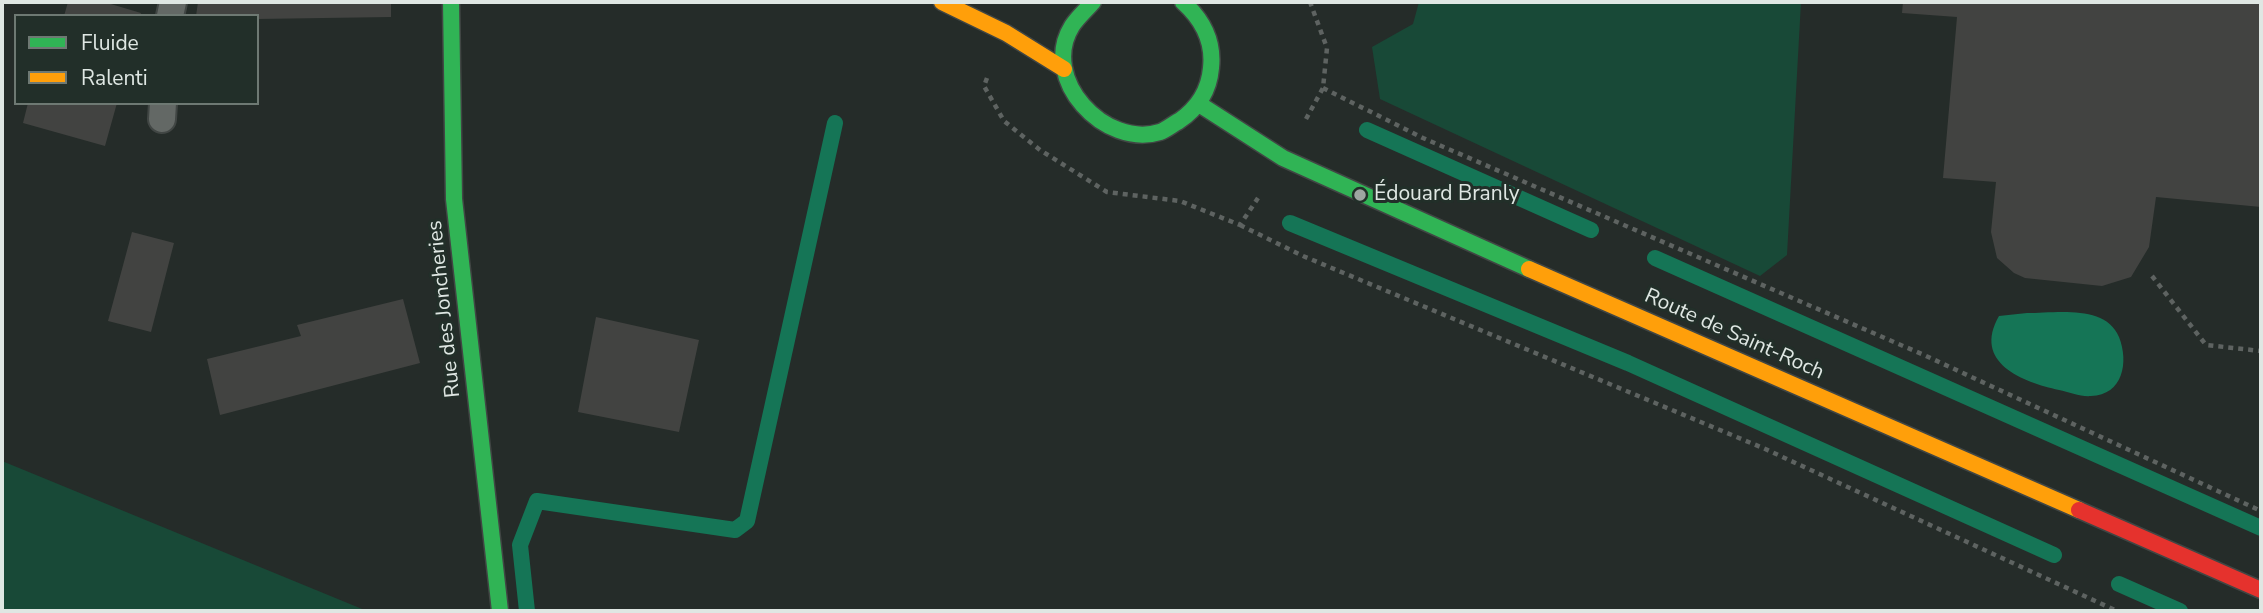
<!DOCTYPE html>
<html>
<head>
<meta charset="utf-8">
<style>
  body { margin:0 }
  #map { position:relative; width:2263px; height:613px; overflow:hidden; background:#252c29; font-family:"Nunito Sans",sans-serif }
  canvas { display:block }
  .frame { position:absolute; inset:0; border:4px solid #dfe7e3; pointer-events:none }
  .legend { position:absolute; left:14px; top:14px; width:245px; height:91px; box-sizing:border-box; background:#222f29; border:2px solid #6e7973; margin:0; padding:9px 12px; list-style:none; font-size:21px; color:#dfe7e3 }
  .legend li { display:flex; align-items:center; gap:14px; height:35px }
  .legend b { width:35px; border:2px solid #6e7973 }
</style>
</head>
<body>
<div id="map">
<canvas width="2263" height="613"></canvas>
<div class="frame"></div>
<ul class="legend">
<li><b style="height:9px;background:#30b455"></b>Fluide</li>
<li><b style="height:9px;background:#ff9f0a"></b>Ralenti</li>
</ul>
</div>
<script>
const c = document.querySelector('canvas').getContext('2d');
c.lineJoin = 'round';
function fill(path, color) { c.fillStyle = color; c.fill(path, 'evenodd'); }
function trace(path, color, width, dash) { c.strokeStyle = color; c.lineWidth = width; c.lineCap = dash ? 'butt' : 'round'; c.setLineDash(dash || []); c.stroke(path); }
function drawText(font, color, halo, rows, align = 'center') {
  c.font = font + ' "Nunito Sans",sans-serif'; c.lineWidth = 6; c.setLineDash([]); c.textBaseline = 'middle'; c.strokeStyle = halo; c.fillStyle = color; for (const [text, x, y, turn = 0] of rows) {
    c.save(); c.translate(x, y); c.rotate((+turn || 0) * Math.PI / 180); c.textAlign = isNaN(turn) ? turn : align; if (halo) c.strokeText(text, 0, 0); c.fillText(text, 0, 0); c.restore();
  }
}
const green = new Path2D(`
  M1419,2H1801L1787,255L1760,276L1380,99L1372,47L1413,24Z
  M2,461L367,611H2Z`);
const water = new Path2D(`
  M2027,313C2055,313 2106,304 2119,337C2129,362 2123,395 2091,396C2081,397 2069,392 2059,390C2023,382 1972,363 1999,316Z`);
const stream = new Path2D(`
  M1367,130L1591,230
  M1290,223L1628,363L2054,555
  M1655,258L2261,528
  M2119,584L2180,611
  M527,611L520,545L537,501L735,530L747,521L835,123`);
const building = new Path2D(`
  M68,2H104L141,13L140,16H64Z
  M198,2H391V17L257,19V16H196Z
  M1903,2H2261V207L2156,197L2149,247L2131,277L2102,286L2025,278L2014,273L1997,258L1991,232L1996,182L1943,178L1957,17L1902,13Z
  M28,103H117L105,146L23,123Z
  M132,232L174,243L151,332L108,321Z
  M403,299L420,363L220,415L207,359L301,336L297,325Z
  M596,317L699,340L679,432L578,412Z`);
const path = new Path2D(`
  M987,78L984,86L1004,121L1040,150L1107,192L1180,201L1240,225L1258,198
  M1323,88L1423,138L1924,355L2261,511
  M1306,119L1323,88L1327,48L1310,2
  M1240,225L1303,256L1763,448L2117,611
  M2152,276L2206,345L2261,351`);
const lane = new Path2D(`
  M170,16L173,2
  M162,119L163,103`);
const fast = new Path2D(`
  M451,2L454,199L500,611
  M1093,2C1086,10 1077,18 1072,26C1039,79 1105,149 1160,132C1166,130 1173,124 1179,121C1198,108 1209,91 1211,68C1214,41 1203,20 1183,2
  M1199,104L1283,158L1529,269`);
const slow = new Path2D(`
  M942,2L1006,33L1064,69
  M1529,269L2079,510`);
const jam = new Path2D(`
  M2079,510L2261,590`);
const markers = [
  [1360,195,7,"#9ea6a2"]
];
const poiNames = [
  ["Édouard Branly",1374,195]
];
const streetNames = [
  ["Rue des Joncheries",445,309,-96],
  ["Route de Saint-Roch",1734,335,24]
];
fill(green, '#184937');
fill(water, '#157556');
trace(stream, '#157556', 16);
fill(building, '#424341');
trace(lane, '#414644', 30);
trace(fast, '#414644', 19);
trace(slow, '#414644', 19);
trace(jam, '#414644', 19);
trace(path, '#5e6361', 4.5, [5, 5]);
trace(lane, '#636865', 26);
trace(fast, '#30b455', 16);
trace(slow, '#ff9f0a', 16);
trace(jam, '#e5322d', 16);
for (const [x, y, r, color] of markers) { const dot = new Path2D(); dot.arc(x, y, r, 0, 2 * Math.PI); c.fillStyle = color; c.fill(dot); trace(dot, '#222f29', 2.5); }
drawText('21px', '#dfe7e3', '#222f29', poiNames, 'left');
drawText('21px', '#dfe7e3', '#222f29', streetNames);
</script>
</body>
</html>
